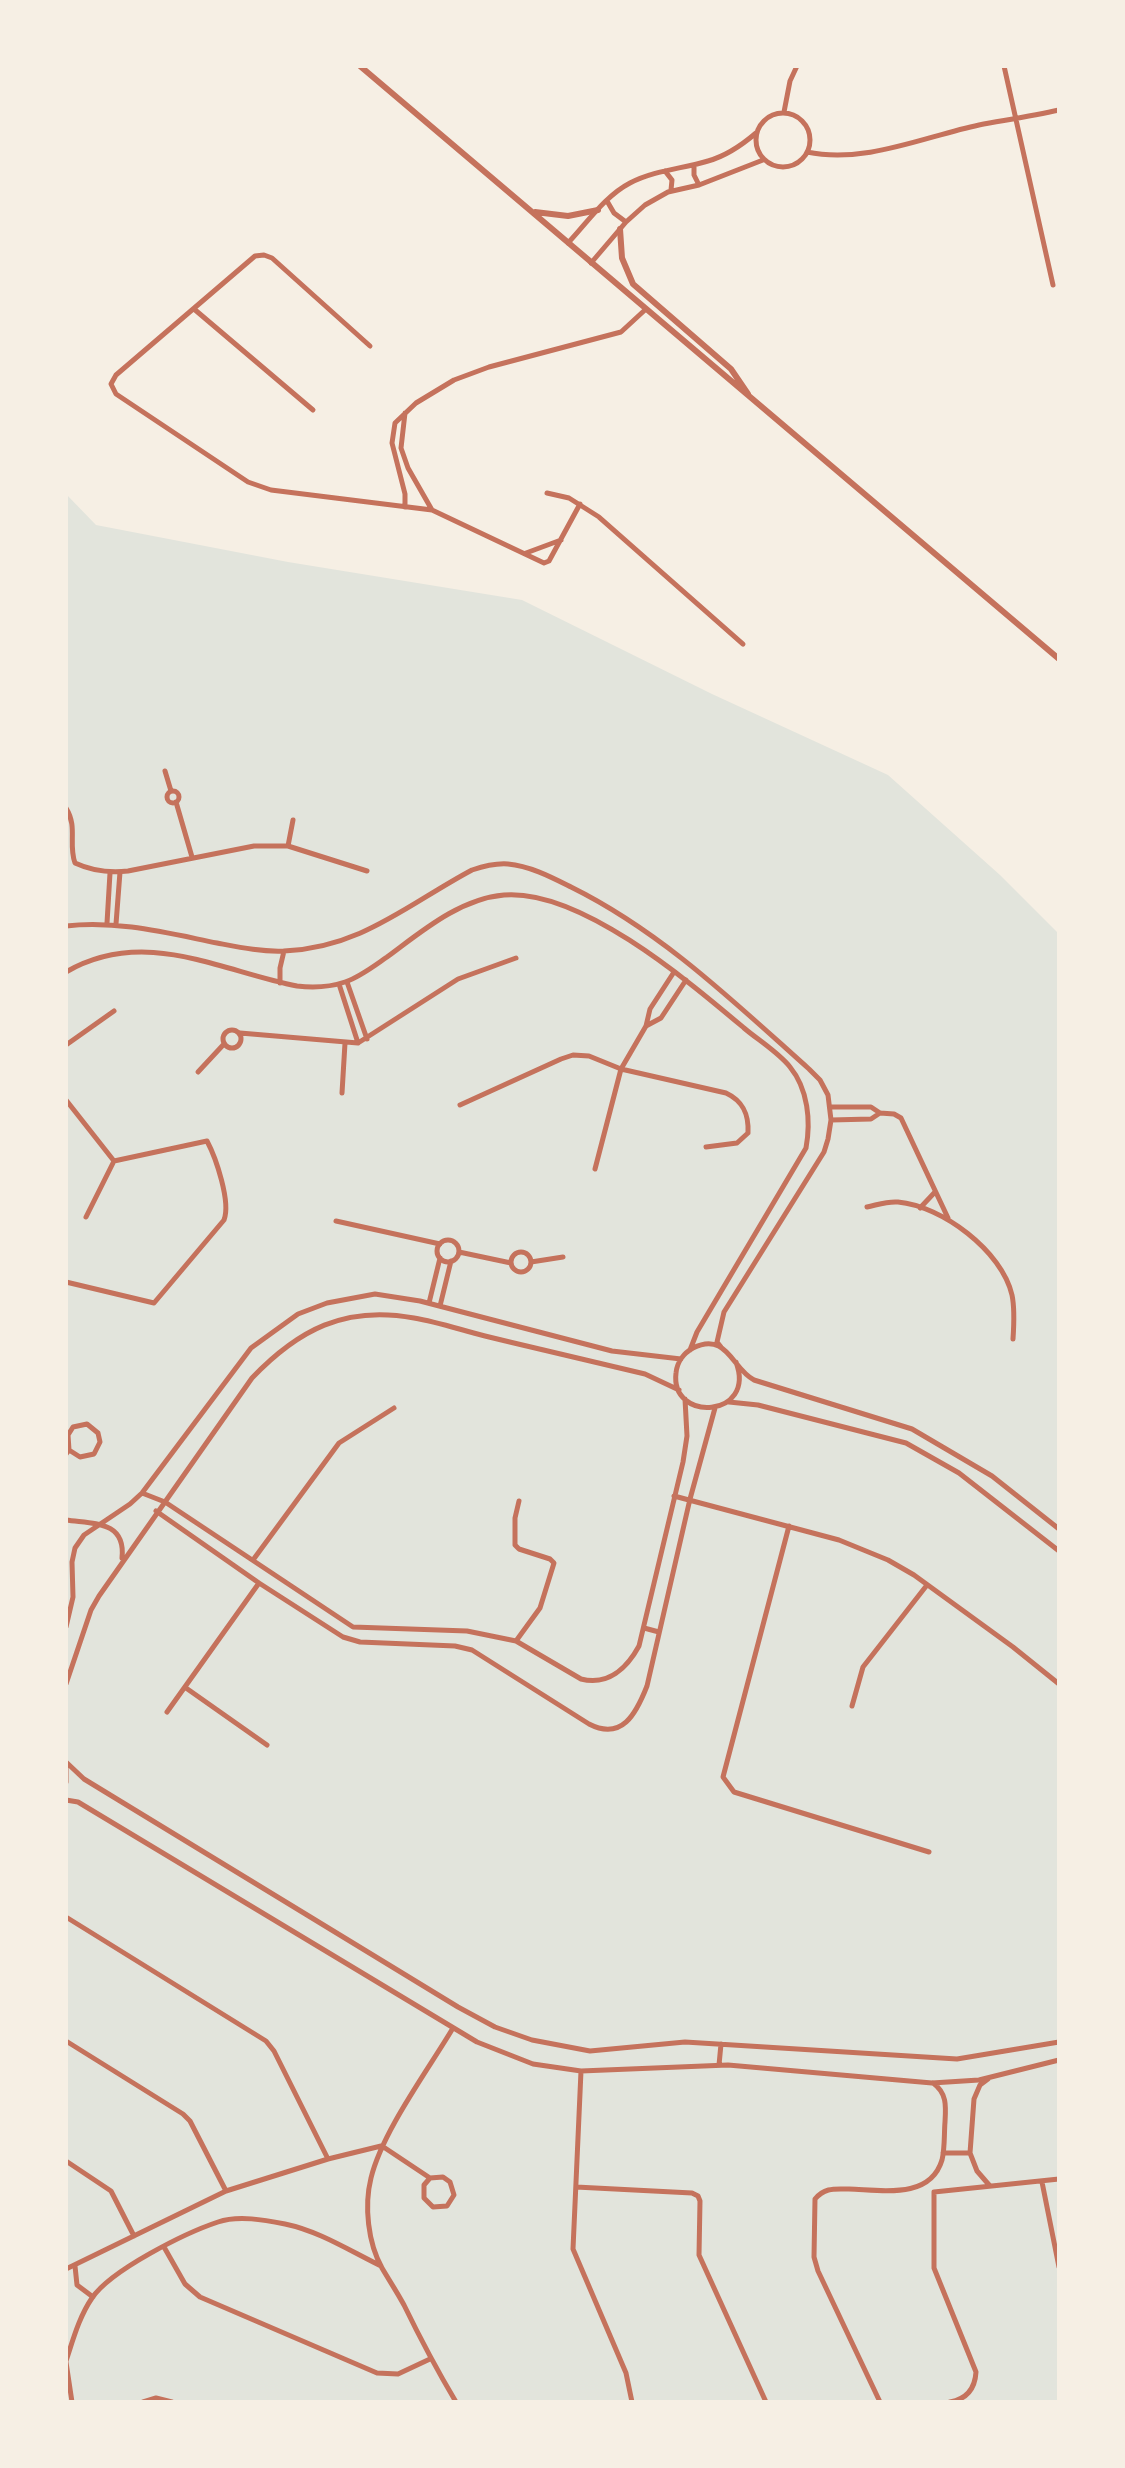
<!DOCTYPE html>
<html>
<head>
<meta charset="utf-8">
<style>
  body { margin:0 }
  #map { position:relative; width:1125px; height:2468px; overflow:hidden; background:#f6efe4; font-family:Roboto,sans-serif }
  canvas { display:block }
  .frame { position:absolute; inset:0; border:68px solid #f6efe4; pointer-events:none }
</style>
</head>
<body>
<div id="map">
<canvas width="1125" height="2468"></canvas>
<div class="frame"></div>
</div>
<script>
const c = document.querySelector('canvas').getContext('2d');
c.lineJoin = 'round';
function fill(path, color) { c.fillStyle = color; c.fill(path, 'evenodd'); }
function trace(path, color, width, dash) { c.strokeStyle = color; c.lineWidth = width; c.lineCap = dash ? 'butt' : 'round'; c.setLineDash(dash || []); c.stroke(path); }
const green = new Path2D(`
  M66,494L96,525L288,562L522,600L712,694L888,775L1000,875L1059,934V2402H66Z`);
const minor = new Path2D(`
  M1004,66L1053,285
  M784,112L790,81L797,66
  M756 140a27 27 0 1 1 54 0a27 27 0 1 1-54 0Z
  M807,152C865,164 923,137 979,125C1006,120 1032,116 1059,110
  M694,165V175L699,185
  M665,171L672,180L671,190
  M607,201L614,213L626,222
  M568,243C587,223 605,196 630,183C655,170 682,169 708,161C726,156 742,145 756,133
  M591,263L626,222L645,205L668,192L699,185L763,160
  M194,309L313,410
  M370,346L272,258L264,255L255,256L116,375L111,384L116,394L248,482L271,490L432,510L544,563L549,561L580,504
  M405,413L401,448L408,468L432,510
  M547,493L569,498L599,517L743,644
  M405,507V494L392,443L395,423L416,403L454,380L489,367L621,332L646,309
  M526,553L561,540
  M165,771L171,791
  M167 797a6 6 0 1 1 12 0a6 6 0 1 1-12 0Z
  M176,802L192,857
  M66,808C78,827 68,844 75,863C92,871 109,873 128,871L254,846H288L367,871
  M288,846L293,820
  M107,923L110,873
  M116,924L120,872
  M66,926C117,920 167,933 217,943C238,947 261,952 284,951C361,948 408,904 472,870C484,866 495,863 508,864C530,866 551,877 571,887C662,932 734,1002 809,1069L820,1080L828,1095L831,1120L828,1139L824,1152L724,1312L717,1342L721,1347
  M66,972C144,927 218,970 297,986C313,988 330,987 345,982C360,977 374,966 387,957C421,932 459,899 504,895C580,889 687,980 744,1028C758,1040 778,1052 790,1067C808,1089 811,1121 806,1148L697,1332L690,1350
  M347,982L367,1039
  M280,983V968L284,951
  M339,984L358,1043
  M646,1026L661,1018L686,980
  M223 1039a9 9 0 1 1 18 0a9 9 0 1 1-18 0Z
  M240,1033L358,1043L458,979L516,958
  M66,1045L114,1011
  M198,1072L224,1044
  M342,1093L345,1043
  M66,1100L114,1161
  M460,1105L561,1059L573,1055L589,1056L621,1069L726,1093C743,1101 749,1114 748,1133L737,1143L706,1147
  M831,1107H871L880,1113L894,1114L901,1118L948,1218
  M831,1120L871,1119L880,1113
  M595,1169L621,1069L646,1026L650,1009L674,972
  M867,1207C877,1205 887,1201 898,1202C942,1206 1002,1251 1012,1295C1015,1309 1014,1324 1013,1339
  M920,1208L935,1192
  M86,1217L114,1161
  M336,1221L440,1244
  M437 1251a11 11 0 1 1 22 0a11 11 0 1 1-22 0Z
  M511 1262a10 10 0 1 1 20 0a10 10 0 1 1-20 0Z
  M459,1252L511,1263
  M531,1262L563,1257
  M66,1282L154,1303L224,1220C231,1202 216,1158 207,1141L114,1161
  M429,1303L440,1258
  M440,1306L451,1261
  M736,1362C757,1418 670,1423 676,1373C677,1362 684,1353 693,1348C727,1331 732,1369 754,1380L912,1429L992,1476L1059,1529
  M729,1402L758,1405L906,1443L959,1473L1059,1551
  M66,1454L69,1450L68,1435L73,1427L87,1424L98,1433L100,1442L94,1454L80,1457L69,1450
  M142,1493L165,1502L353,1627L467,1631L516,1641L581,1679C608,1686 627,1668 639,1646L683,1462L687,1436L685,1399
  M674,1496L839,1540L888,1560L914,1575L1013,1647L1059,1684
  M156,1511L259,1583L343,1637L360,1642L455,1646L472,1650L589,1724C622,1741 636,1714 647,1686L690,1499L715,1408
  M66,1520C92,1524 126,1520 122,1558
  M789,1526L723,1777L734,1792L929,1852
  M253,1560L339,1443L394,1408
  M66,1627L73,1597L72,1562L75,1548L84,1535L130,1504L142,1493L251,1348L298,1314L327,1303L375,1294L420,1301L612,1351L681,1359
  M644,1628L659,1632
  M516,1641L540,1608L554,1563L550,1559L519,1549L515,1545V1518L519,1501
  M66,1684L91,1610L99,1596L252,1378C298,1330 345,1305 414,1318C438,1322 461,1330 485,1336C538,1349 591,1361 645,1374L679,1390
  M186,1688L267,1745
  M852,1706L863,1667L927,1585
  M167,1712L259,1583
  M66,1762L84,1779L458,2007L495,2027L532,2040L590,2051L685,2042L957,2059L1059,2042
  M66,1764V1782
  M66,1800L78,1802L477,2042L533,2064L581,2071L728,2065L932,2083L979,2080L1059,2060
  M66,1917L266,2041L274,2051L328,2159
  M453,2028C428,2070 382,2132 371,2178C364,2206 368,2243 382,2268C389,2280 397,2292 404,2305C420,2338 437,2370 456,2402
  M66,2041L183,2114L190,2121L226,2191
  M719,2065L721,2044
  M581,2071L573,2249L626,2373L632,2402
  M988,2079L980,2085L974,2099L970,2153L977,2171L990,2186
  M382,2146L430,2178L443,2177L450,2182L454,2195L447,2206L433,2207L424,2198V2185L430,2178
  M943,2153H970
  M66,2161L111,2191L134,2236
  M1042,2182L1059,2267
  M576,2187L692,2193L698,2196L700,2201L699,2255L766,2402
  M934,2192V2268L976,2372C975,2389 967,2399 950,2402
  M934,2192L1059,2179
  M164,2247L185,2284L200,2297L377,2373L398,2374L430,2359
  M75,2266L77,2285L93,2297
  M66,2269L226,2191L328,2159L381,2146
  M66,2361C73,2340 79,2317 92,2298C111,2270 185,2233 218,2222C238,2215 265,2220 285,2224C319,2231 350,2251 381,2266
  M66,2362L72,2402
  M143,2402L156,2398L172,2402
  M880,2402L818,2271L814,2257L815,2199C825,2187 835,2189 849,2189C881,2190 930,2200 942,2160C945,2148 944,2134 945,2122C946,2106 947,2093 933,2083`);
const tertiary = new Path2D(`
  M360,66L1059,659
  M535,212L568,216L598,210
  M620,229L622,258L633,284L731,369L748,394`);
fill(green, '#e2e4dc');
trace(minor, '#c5725c', 5);
trace(tertiary, '#c5725c', 6);
</script>
</body>
</html>
